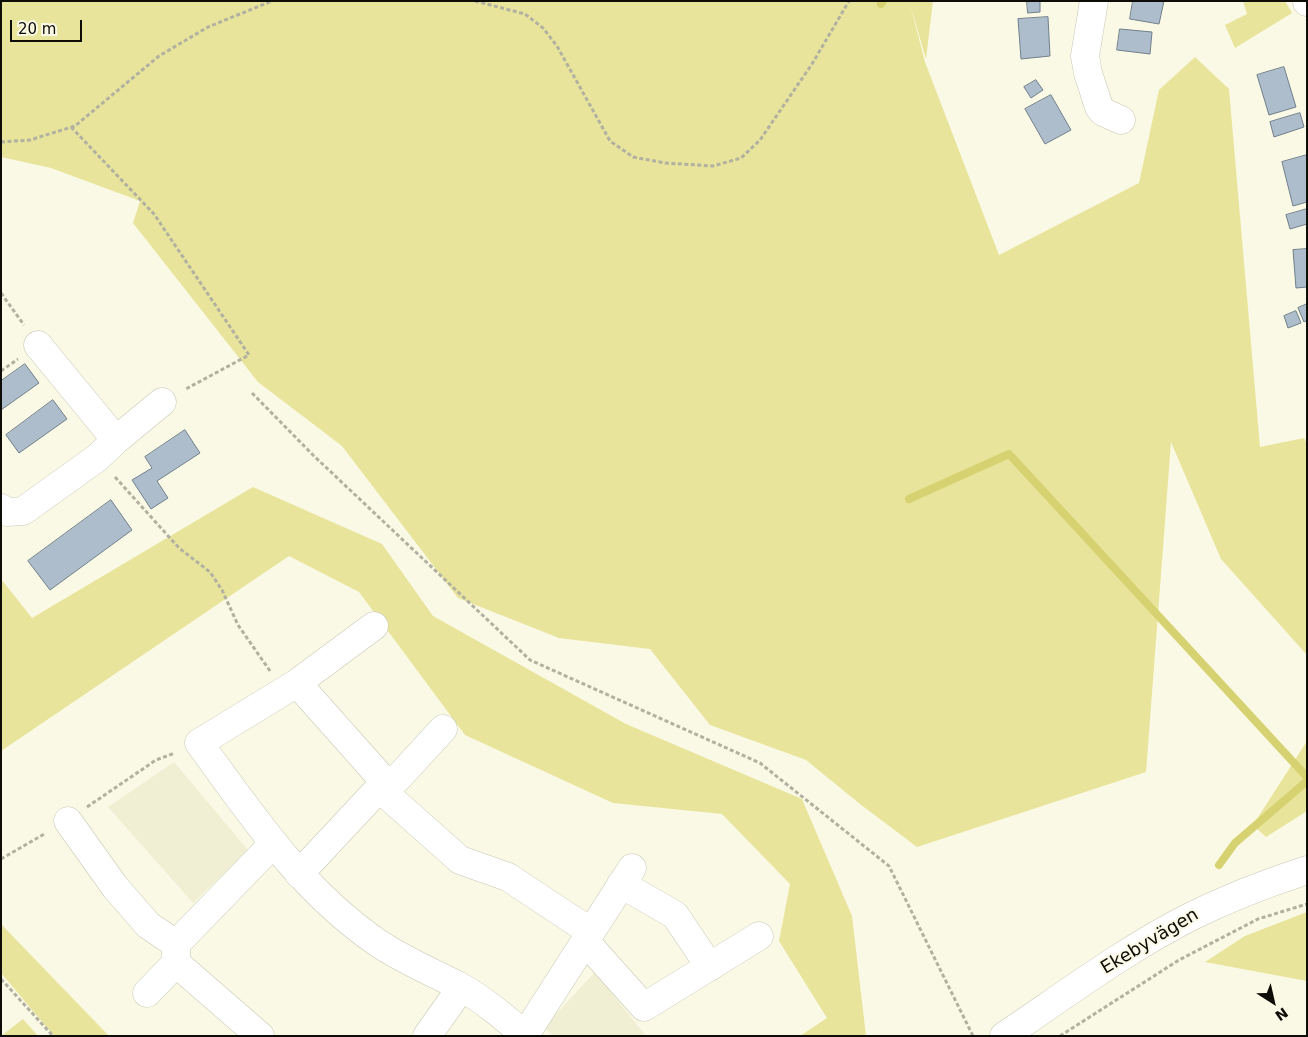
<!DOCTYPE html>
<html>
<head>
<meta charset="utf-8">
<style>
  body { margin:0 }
  #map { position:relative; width:1308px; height:1037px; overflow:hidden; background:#faf9e5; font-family:"DejaVu Sans",sans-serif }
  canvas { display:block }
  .frame { position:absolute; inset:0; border:2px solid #0d0c06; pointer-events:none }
  .north { position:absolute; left:1248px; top:977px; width:50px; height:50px; -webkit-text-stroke:4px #faf9e5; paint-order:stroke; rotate:145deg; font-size:14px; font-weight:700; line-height:20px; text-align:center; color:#0d0c06 }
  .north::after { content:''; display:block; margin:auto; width:18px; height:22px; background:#0d0c06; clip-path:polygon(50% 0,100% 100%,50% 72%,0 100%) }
  .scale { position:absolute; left:10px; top:20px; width:72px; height:22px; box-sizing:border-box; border:2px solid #0d0c06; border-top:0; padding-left:6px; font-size:15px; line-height:18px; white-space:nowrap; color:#0d0c06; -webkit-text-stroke:4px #faf9e5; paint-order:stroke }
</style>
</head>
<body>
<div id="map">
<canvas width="1308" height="1037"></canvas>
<div class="frame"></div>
<div class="north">N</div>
<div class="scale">20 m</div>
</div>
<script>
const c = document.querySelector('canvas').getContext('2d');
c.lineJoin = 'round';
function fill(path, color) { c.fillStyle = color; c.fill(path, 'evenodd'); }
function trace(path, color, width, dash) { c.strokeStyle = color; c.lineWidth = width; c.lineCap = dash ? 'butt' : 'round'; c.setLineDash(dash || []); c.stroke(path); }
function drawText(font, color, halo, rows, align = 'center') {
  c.font = font + ' "DejaVu Sans",sans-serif'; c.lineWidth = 4; c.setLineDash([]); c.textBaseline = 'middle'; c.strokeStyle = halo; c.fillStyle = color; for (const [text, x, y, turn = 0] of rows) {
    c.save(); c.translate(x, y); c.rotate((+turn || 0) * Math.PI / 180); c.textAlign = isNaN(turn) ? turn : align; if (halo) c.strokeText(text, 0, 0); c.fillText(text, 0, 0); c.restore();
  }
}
const built = new Path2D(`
  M174,762L248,850L193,903L108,807Z
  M595,972L646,1036H553L544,1027Z`);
const green = new Path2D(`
  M1,1H933L926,59L910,4L925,62L999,255L1139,183L1159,90L1195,57L1229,89L1260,447L1304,438L1307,444V655L1221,559L1171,442L1146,772L917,847L860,804L806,760L710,725L650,649L559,638L458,598L342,446L258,382L133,223L140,201L51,168L1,157Z
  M1243,1H1285L1292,13L1235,48L1225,25L1247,14Z
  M253,487L382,544L433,616L626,724L802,799L852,916L866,1036H800L827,1018L779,941L790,884L722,814L613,803L465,735L359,592L289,556L1,751V579L32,618Z
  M1307,741V811L1266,837L1253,825Z
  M1307,912V981L1205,962L1245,936Z
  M1,924L109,1036H54L1,973Z
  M23,1019L38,1036H1Z`);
const stream = new Path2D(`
  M881,4L883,1
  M909,499L1009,454L1307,777
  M1219,865L1235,843L1307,781`);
const building = new Path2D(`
  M1027,1H1040V12L1028,13Z
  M1133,1H1164L1159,24L1130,19Z
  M1048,17L1050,56L1021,59L1018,19Z
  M1120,29L1152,32L1150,54L1117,50Z
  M1284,67L1296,107L1269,115L1257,75Z
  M1036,80L1043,90L1031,98L1024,87Z
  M1051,95L1071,130L1045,144L1025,109Z
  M1300,113L1304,127L1274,137L1270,122Z
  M1307,155V202L1293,206L1282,162Z
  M1307,209V224L1290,229L1286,215Z
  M1307,249V287L1296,288L1293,250Z
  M1307,304V320L1304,322L1298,308Z
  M1296,311L1301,323L1288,328L1284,316Z
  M25,364L39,383L1,410V381Z
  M53,400L67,419L19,453L6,435Z
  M185,430L200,453L157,481L168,498L151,509L132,480L152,468L145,457Z
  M111,500L132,530L50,590L28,561Z`);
const path = new Path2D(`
  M475,1L525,14L543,28L557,46L610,141L633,157L665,163L713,166L741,158L760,140L812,64L849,1
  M71,127L154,214L249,355L184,390
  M1,142L30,140L75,126L159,56L208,27L272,1
  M1,293L24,325
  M1,371L18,359
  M252,393L314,456L530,660L760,763L889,866L973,1036
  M115,477L179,548L210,572L222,590L238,625L270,671
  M87,807L156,760L175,753
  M1,859L46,833
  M1,979L53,1036
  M1060,1036L1179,960L1258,919L1307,904`);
const minor = new Path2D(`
  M1094,1L1085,56L1088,73L1099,107L1103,112L1121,120
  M1307,1V2
  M38,345L116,440
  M1,508L7,512L23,511L97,458L116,440L162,402
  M374,626L297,683L199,743C254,818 301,890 378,943C403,960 432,972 459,986C483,999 505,1018 526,1036
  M297,683L385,782
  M379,788L460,860L508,877L591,932
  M68,821L115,887L148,925L176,944
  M299,874L385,782L397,779L443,729
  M621,884L675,915L710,967
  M585,941L644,1007L759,936
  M176,963L260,1036
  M147,993L176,963V944L273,844
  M525,1035L632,868
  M427,1036L461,988
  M1004,1036C1065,995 1125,950 1190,917C1228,898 1267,883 1307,870`);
const streetNames = [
  ["Ekebyvägen",1150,942,-31]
];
fill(built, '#f0efd4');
fill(green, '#e8e49b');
trace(stream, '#d7d271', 8);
fill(building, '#adbdcb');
trace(building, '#6f7f8b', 1);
trace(minor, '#c8c7b4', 29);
trace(path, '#b2b1a1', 3, [4, 2.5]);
trace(minor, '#fff', 28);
drawText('18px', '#0d0c06', '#faf9e5', streetNames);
</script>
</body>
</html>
